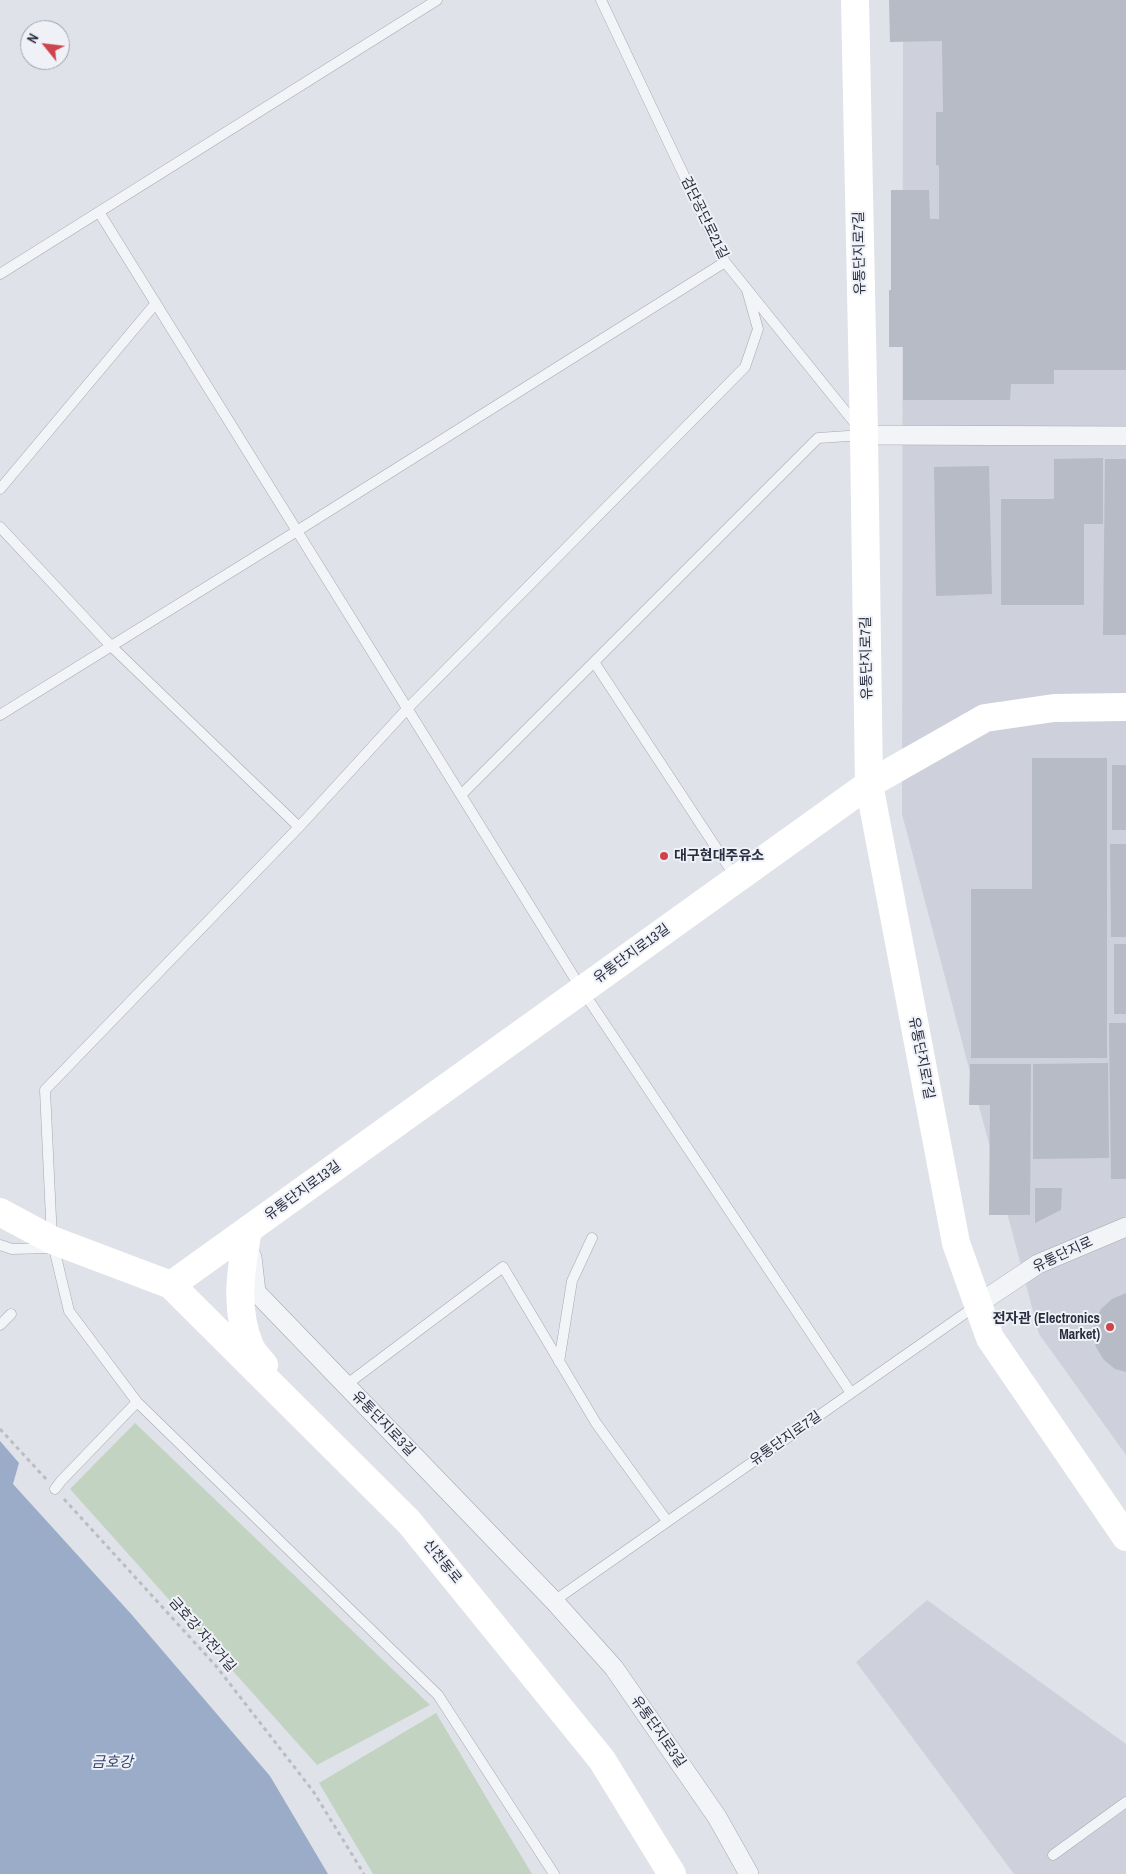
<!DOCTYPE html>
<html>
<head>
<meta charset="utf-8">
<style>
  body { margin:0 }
  #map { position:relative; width:1126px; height:1874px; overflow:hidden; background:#e0e2e9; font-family:"Archivo Narrow",sans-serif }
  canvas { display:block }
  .north { position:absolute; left:20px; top:20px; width:50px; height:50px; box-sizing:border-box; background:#eff1f6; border:1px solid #9fa3ad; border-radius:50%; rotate:299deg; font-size:14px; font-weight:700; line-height:20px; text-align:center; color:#282e40 }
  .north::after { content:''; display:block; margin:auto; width:18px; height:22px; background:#ce444a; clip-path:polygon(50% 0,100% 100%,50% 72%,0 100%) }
</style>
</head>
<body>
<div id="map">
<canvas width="1126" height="1874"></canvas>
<div class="north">N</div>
</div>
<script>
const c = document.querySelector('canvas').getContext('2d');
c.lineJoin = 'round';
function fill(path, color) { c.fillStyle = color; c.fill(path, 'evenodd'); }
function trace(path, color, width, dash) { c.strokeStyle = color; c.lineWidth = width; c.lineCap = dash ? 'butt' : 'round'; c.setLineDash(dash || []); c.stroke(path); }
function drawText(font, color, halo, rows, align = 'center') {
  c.font = font + ' "Archivo Narrow","Noto Sans KR",sans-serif'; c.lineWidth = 4; c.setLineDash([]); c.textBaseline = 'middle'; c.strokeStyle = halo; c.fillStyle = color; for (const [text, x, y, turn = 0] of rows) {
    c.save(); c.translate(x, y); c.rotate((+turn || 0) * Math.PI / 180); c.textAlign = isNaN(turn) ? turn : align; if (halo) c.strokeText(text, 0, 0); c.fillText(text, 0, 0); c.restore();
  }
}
const built = new Path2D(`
  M903,0H1126V1455L1039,1334L902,814Z
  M927,1600L1126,1744V1874H1014L856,1662Z`);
const green = new Path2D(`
  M135,1423L430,1705L317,1765L70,1489Z
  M436,1713L532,1874H373L319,1783Z`);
const water = new Path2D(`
  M0,1441L19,1463L13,1484L132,1615L270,1776L328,1874H0Z`);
const building = new Path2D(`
  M889,0H1126V370H1054V384H1011L1010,400H903V347H889V290H891V190H929L930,219H939V166L936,165V112H943L942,41L890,42Z
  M1103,458V524H1084V605H1001V499H1054V459Z
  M1105,459H1126V635H1103Z
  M989,466L992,594L936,596L934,467Z
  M1032,758H1107V1058H971V889H1032Z
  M1112,765H1126V830H1112Z
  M1110,844H1126V937H1111Z
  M1114,944H1126V1014H1114Z
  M1109,1023H1126V1179H1111Z
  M1108,1063L1109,1158L1033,1159V1064Z
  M970,1064H1031L1030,1215H989L990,1105H969Z
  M1035,1188H1062L1061,1210L1035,1223Z
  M1126,1293V1372L1115,1369L1104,1360L1096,1347L1093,1334L1095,1321L1101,1309L1112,1299Z`);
const path = new Path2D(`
  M0,1429L46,1479
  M64,1499L216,1666L313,1791L364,1874`);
const lane = new Path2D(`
  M601,0L725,262L858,427
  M99,212L582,990L851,1393
  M0,274L437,0
  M0,489L156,303
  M0,527L111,646L299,827
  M594,662L736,878
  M0,715L297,531L725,262
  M461,795L818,438L863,435
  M0,1245L12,1249L47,1248L49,1245
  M0,1325L11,1314
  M559,1362L572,1281L592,1238
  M346,1385L503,1267L596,1423L667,1521
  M137,1402L438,1695L554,1874
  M55,1489L61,1481L137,1402L69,1311L52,1240L45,1090L299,827L407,709L745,367L758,329L747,290
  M554,1601L977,1305
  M1053,1855L1126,1802`);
const street = new Path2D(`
  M864,435L1126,436
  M252,1257L256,1292L554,1601L614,1668L717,1817L749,1874
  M978,1304L1038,1264L1126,1227`);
const secondary = new Path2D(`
  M855,0L864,435L869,784L956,1243L990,1338L1126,1537
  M0,1212L52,1240L171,1285L409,1522L602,1760L672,1874
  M248,1230C241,1268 234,1309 250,1346C253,1353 259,1359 264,1365
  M171,1285L869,784L985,718L1054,708L1126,707`);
const markers = [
  [664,856,5,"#ce444a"],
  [1110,1327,5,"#ce444a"]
];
const streetNames = [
  ["검단공단로21길",704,218,64],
  ["유통단지로7길",860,253,-91],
  ["유통단지로7길",867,658,-91],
  ["유통단지로13길",632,954,-36],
  ["유통단지로7길",921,1058,79],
  ["유통단지로13길",303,1191,-36],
  ["유통단지로",1063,1255,-25],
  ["유통단지로3길",383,1424,46],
  ["유통단지로7길",786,1439,-35],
  ["신천동로",442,1562,51],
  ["금호강 자전거길",202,1635,49],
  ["유통단지로3길",658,1732,55]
];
const poiNames = [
  ["대구현대주유소",674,856],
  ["전자관 (Electronics",1100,1319,"right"],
  ["Market)",1100,1335,"right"]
];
const waterNames = [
  ["금호강",112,1763]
];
fill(built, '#ced1db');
fill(green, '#c3d3c1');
fill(water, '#9bacc9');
fill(building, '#b7bbc6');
trace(lane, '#a5a8b3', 11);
trace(street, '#a5a8b3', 20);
trace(path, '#babdc4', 3, [4, 4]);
trace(lane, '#f3f4f7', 10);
trace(street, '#f3f4f7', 19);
trace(secondary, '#fff', 28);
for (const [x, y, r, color] of markers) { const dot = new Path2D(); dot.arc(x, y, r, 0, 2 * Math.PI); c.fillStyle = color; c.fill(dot); trace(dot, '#eff1f6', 2); }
drawText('14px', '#282e40', '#eff1f6', streetNames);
drawText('bold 14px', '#282e40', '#eff1f6', poiNames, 'left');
drawText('italic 15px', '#324874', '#eff1f6', waterNames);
</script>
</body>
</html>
